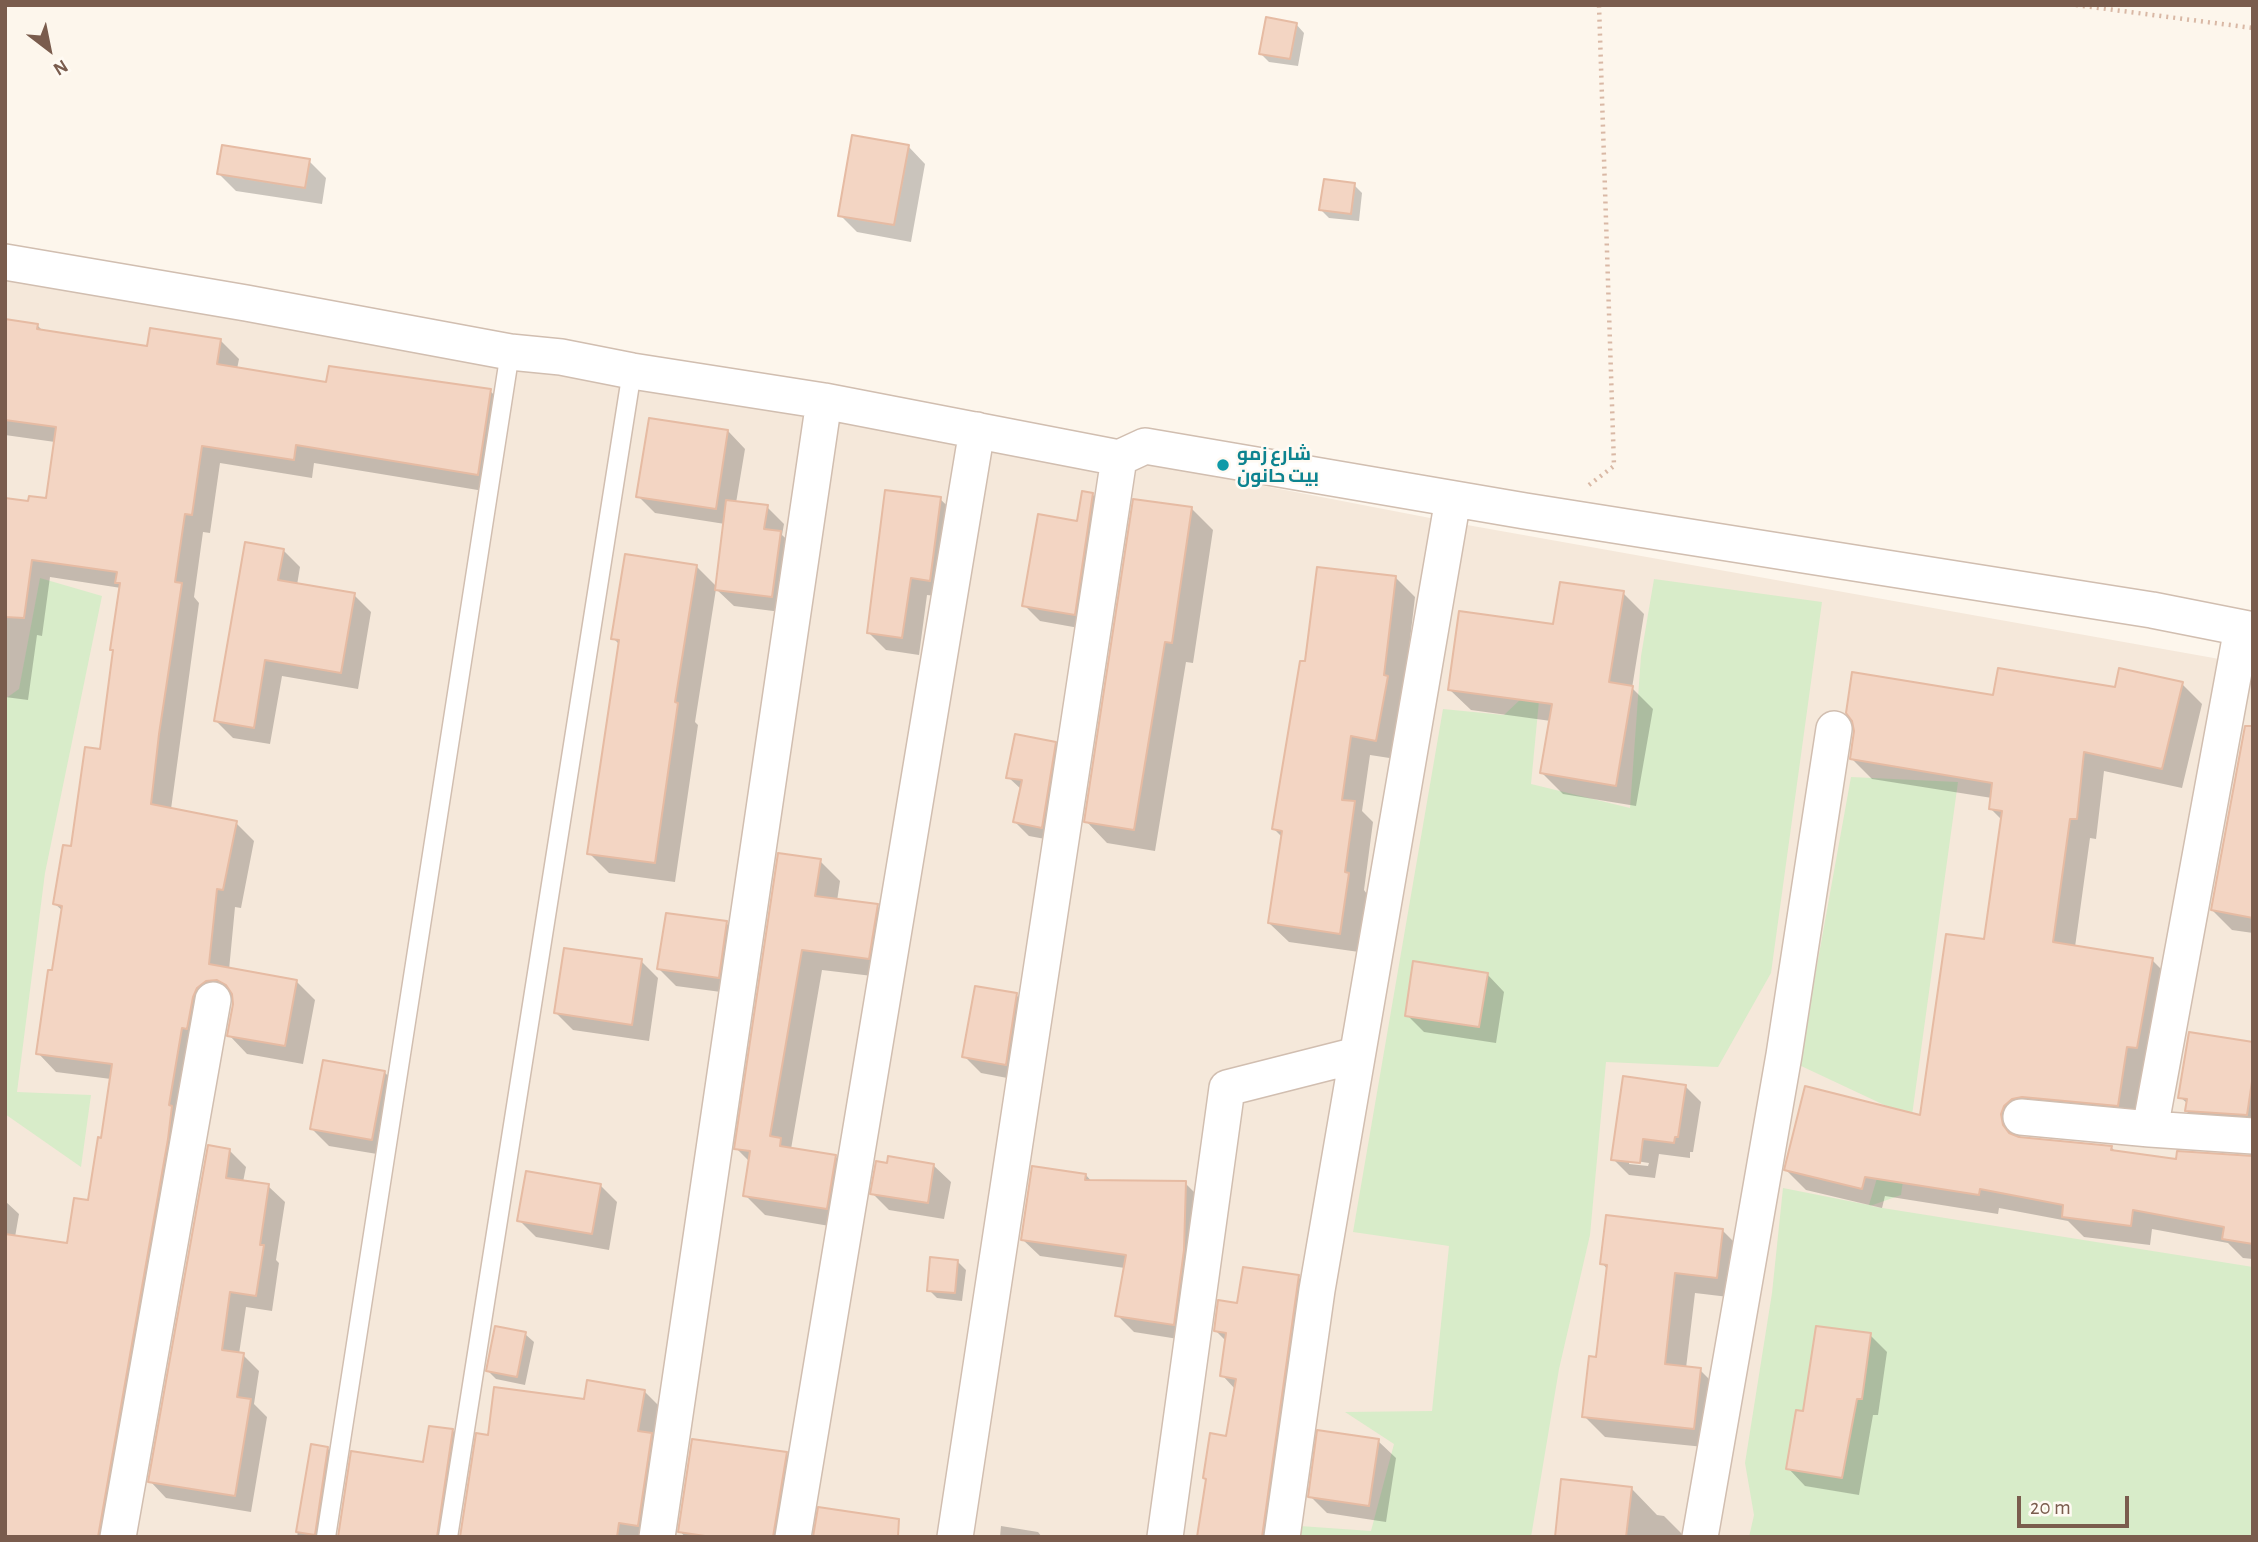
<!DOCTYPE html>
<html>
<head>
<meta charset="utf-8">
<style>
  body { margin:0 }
  #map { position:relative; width:2258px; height:1542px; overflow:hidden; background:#fdf6ec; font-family:"Alegreya Sans",sans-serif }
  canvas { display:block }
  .frame { position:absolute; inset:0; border:7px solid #7a5c4d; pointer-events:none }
  .north { position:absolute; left:14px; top:14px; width:70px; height:70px; -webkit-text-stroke:5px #fffaf3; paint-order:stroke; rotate:148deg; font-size:19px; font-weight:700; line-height:28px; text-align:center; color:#7a5c4d }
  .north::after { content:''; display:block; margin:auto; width:24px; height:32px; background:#7a5c4d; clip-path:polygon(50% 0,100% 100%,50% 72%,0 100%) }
  .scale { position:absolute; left:2017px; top:1496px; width:112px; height:32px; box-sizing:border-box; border:4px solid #7a5c4d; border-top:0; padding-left:9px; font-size:21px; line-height:24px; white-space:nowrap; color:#7a5c4d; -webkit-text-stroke:5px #fffaf3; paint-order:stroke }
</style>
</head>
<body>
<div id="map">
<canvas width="2258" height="1542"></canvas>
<div class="frame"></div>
<div class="north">N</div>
<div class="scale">20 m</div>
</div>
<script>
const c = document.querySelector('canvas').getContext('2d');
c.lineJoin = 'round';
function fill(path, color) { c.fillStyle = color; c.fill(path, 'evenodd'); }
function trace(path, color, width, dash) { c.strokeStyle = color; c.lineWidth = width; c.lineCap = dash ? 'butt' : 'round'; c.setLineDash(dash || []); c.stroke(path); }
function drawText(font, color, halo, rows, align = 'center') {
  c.font = font + ' "Alegreya Sans",Cairo,sans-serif'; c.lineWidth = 5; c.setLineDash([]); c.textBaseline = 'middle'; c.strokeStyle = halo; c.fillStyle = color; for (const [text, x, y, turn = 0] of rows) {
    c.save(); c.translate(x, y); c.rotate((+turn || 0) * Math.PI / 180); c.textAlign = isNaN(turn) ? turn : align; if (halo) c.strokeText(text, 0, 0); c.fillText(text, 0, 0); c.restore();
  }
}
const residential = new Path2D(`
  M5,252L824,401L1456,523L2253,665V1537H5Z`);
const green = new Path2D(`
  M40,578L102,596L45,873L17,1092L91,1095L81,1167L5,1114V699L19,689Z
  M1654,579L1822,602L1771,973L1718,1067L1606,1062L1590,1235L1559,1369L1531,1537H1299L1300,1526L1371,1531L1394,1444L1345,1412L1432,1411L1449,1246L1353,1232L1443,709L1504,715L1541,680L1531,784L1630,808L1641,656Z
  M1851,777L1958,782L1901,1195L1870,1206L2253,1267V1537H1749L1754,1515L1745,1463L1772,1293L1783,1188L1869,1205L1897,1111L1799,1065Z`);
const shadow = new Path2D(`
  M1296,24L1304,33L1298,66L1269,62L1261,54Z
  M908,146L925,164L911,242L857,232L840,215Z
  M309,161L326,178L322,204L236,191L219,174Z
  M1354,185L1362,193L1359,221L1329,218L1321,210Z
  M5,321L37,325L44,332L149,348L221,341L239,359L237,369L327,384L490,391L509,409L496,493L314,463L312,478L220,463L210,533L203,532L194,597L199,603L171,809L236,823L254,841L241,908L235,907L229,970L297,982L315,1000L303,1064L247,1054L229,1035L234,998L224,999L119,1537H5V1201L19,1214L15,1237L69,1245L89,1202L103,1140L111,1079L56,1072L38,1053L63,911L55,904L101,751L114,652L112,649L121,588L50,577L42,636L37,635L28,700L5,697V499L29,503L47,500L55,442L5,435Z
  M728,431L745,449L736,503L767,507L784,524L782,535L798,550L789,613L734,606L716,589L695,722L698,725L675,882L609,873L589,853L620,645L613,638L696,566L717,587L725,524L655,513L638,496Z
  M1093,495L1108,510L1090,630L1040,621L1024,605L1079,523Z
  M940,499L958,516L946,597L927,595L919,655L886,650L869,633Z
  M1191,508L1213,530L1193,663L1186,662L1155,851L1107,843L1086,821Z
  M283,550L300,567L297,585L354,595L371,612L358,689L282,676L270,744L233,738L216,721Z
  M1395,577L1415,597L1396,759L1370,755L1362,811L1373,822L1364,890L1367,894L1359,952L1289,942L1269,923L1282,837L1274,829L1306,663Z
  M1623,593L1644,614L1632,688L1653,709L1636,806L1563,794L1542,773L1551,721L1471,710L1450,690L1554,626Z
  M2182,684L2202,704L2182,788L2104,771L2096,839L2090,838L2075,947L2152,960L2172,980L2138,1125H2025L2020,1135L2021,1139L2111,1147L2117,1153L2177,1161L2253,1158V1259L2243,1258L2228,1243L2152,1229L2150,1245L2084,1237L2068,1221L1999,1208L1998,1214L1885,1196L1882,1208L1806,1190L1786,1170L1921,1117L1985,941L2002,820L1991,809L1992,798L1872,779L1852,759L1995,697Z
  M1055,743L1069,758L1056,841L1029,836L1015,822L1022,790L1008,777Z
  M2253,783V933L2232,930L2212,910Z
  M820,861L840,881L837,901L877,906L897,926L889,978L822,970L791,1149L835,1156L856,1177L847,1229L765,1215L745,1195L750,1162L736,1148Z
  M726,923L743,940L736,994L676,986L659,969Z
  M641,961L658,978L649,1041L573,1030L556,1013Z
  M1487,974L1504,992L1496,1043L1424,1032L1407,1015Z
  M1016,995L1034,1012L1023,1081L981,1073L964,1056Z
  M2253,1044V1131L2204,1128L2186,1111L2188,1104L2180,1097Z
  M384,1072L402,1089L389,1156L329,1146L312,1129Z
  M1685,1086L1701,1102L1693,1152H1690V1158L1659,1154L1655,1178L1629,1175L1613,1159ZM1629,1160L1649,1163L1648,1166L1629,1164Z
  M229,1150L246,1167L243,1182L268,1186L285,1202L276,1260L279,1263L272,1311L246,1307L239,1354L243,1355L259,1371L254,1404L267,1417L251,1512L166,1498L150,1481Z
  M933,1165L951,1182L944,1219L889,1210L872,1193Z
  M1086,1175L1092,1182L1185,1183L1202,1200L1191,1341L1134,1332L1117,1315L1125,1268L1040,1256L1022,1239Z
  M600,1185L617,1202L609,1250L536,1237L519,1220Z
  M1723,1231L1743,1251L1737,1298L1695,1293L1686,1368L1700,1370L1720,1390L1714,1448L1605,1437L1584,1416L1598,1359L1608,1270L1602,1263Z
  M957,1261L966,1270L962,1301L937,1298L929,1290Z
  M1298,1277L1320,1298L1285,1537H1198L1208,1481L1205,1478L1228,1438L1236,1390L1222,1375L1227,1342L1216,1331L1238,1305Z
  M525,1334L534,1342L525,1385L496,1379L488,1371Z
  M1870,1335L1887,1352L1878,1415H1873L1859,1495L1805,1486L1788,1468L1805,1413Z
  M644,1391L663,1410L658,1537H468L490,1437L586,1401Z
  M453,1431L471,1449L444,1537H339L424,1464Z
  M1378,1441L1396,1458L1386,1522L1327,1513L1310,1496Z
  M313,1446L328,1449L346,1467L335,1537H297Z
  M786,1454L805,1473L795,1537H685L680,1531Z
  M1631,1488L1657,1515L1664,1516L1685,1537H1557Z
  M1001,1526L1038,1532L1042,1537H1000Z`);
const building = new Path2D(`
  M1266,17L1297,23L1290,59L1259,54Z
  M852,135L909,145L894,225L838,216Z
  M222,145L310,159L305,188L217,174Z
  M1324,179L1355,183L1351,214L1319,210Z
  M5,319L38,324L37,329L147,346L150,328L221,339L217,364L326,382L329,366L491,389L478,475L296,445L294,460L202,446L192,515L185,514L175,582L182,583L159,734L151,804L237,821L223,890L217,889L209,964L297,980L285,1046L227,1036L233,1004L232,994L226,985L217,980L206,981L197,988L193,997L187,1029L182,1028L169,1105L172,1106L168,1139L98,1537H5V1234L67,1243L74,1198L88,1200L98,1137L101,1138L112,1064L36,1054L48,970H52L62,906L53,904L63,845L71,846L85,747L100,749L113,650H110L120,583H115L117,572L32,560L24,618L5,617V498L28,501L29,496L46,498L56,427L5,420Z
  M649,418L728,430L716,509L636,497Z
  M885,490L941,497L930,581L911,578L902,638L867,633Z
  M1082,491L1093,493L1075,615L1022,606L1038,514L1077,521Z
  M1133,499L1192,507L1172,643L1165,642L1134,830L1084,822Z
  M726,500L768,505L764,529L781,531L772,597L715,590Z
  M245,542L284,549L278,580L355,593L341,673L265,660L254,728L214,721Z
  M625,554L697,565L675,702L678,703L655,863L587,854L619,640L611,639Z
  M1317,567L1396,576L1384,675L1388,676L1376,741L1351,736L1342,800L1355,801L1345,872L1349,873L1340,934L1268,923L1282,831L1272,829L1300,661H1305Z
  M1560,582L1624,591L1609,682L1633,686L1616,786L1540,773L1552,704L1448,690L1459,611L1553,624Z
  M1998,668L2115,687L2119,668L2183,682L2162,769L2084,752L2077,819H2070L2053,942L2153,958L2137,1048L2127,1047L2118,1106L2022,1097L2012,1099L2004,1106L2001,1114L2003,1125L2009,1133L2019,1137L2112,1146L2111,1150L2176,1159L2177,1151L2253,1156V1244L2222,1239L2224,1227L2133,1210L2131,1226L2062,1217L2063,1205L1980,1189L1979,1195L1865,1177L1862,1189L1784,1170L1805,1086L1920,1115L1946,934L1984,939L2002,811L1989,809L1992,783L1850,759L1854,731L1852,721L1846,713L1852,672L1993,695Z
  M2245,726H2253V918L2211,910Z
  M1015,734L1056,742L1042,828L1013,822L1022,780L1006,778Z
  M778,853L821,859L815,896L878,904L869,959L802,950L770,1136L781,1138L780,1146L836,1155L827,1209L743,1196L750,1151L734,1149Z
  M666,913L727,921L719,978L657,969Z
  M564,948L642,959L632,1025L554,1013Z
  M1413,961L1488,973L1479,1027L1405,1016Z
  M975,986L1017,993L1006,1065L962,1057Z
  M2189,1032L2253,1042V1075L2247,1115L2185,1111L2187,1099L2178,1098Z
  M323,1060L385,1071L372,1140L310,1129Z
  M1623,1076L1686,1085L1678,1137H1675L1674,1143L1643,1139L1640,1163L1611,1160Z
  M208,1145L230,1149L226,1178L269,1184L260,1245H264L256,1296L230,1292L222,1350L244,1353L237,1397L251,1399L235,1496L148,1482Z
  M888,1156L934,1164L928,1203L870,1194L876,1161L887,1163Z
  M1032,1166L1086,1174L1085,1180L1186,1181L1184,1250L1174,1325L1115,1316L1126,1255L1021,1240Z
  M526,1171L601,1184L592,1234L517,1221Z
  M1606,1215L1723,1229L1717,1278L1675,1273L1665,1364L1701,1368L1694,1429L1582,1417L1589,1356L1596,1357L1607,1265L1600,1264Z
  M930,1257L958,1260L955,1293L927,1291Z
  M1243,1267L1299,1275L1262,1537H1197L1206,1479L1203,1478L1210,1433L1226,1436L1236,1379L1220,1376L1226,1333L1214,1331L1218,1300L1237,1303Z
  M495,1326L526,1332L517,1377L486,1371Z
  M1816,1326L1871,1333L1862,1399H1857L1842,1478L1786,1469L1796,1410L1803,1411Z
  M587,1380L645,1390L638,1431L652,1433L638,1526L619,1523L617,1537H460L476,1433L488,1435L494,1387L584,1399Z
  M429,1426L453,1429L437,1537H338L351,1451L423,1462Z
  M1317,1430L1379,1439L1369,1506L1308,1497Z
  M692,1439L787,1452L773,1537H712L678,1532Z
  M311,1444L328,1447L315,1535L296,1532Z
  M1561,1479L1632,1487L1626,1537H1555Z
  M818,1507L899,1519L898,1537H813Z`);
const path = new Path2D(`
  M2076,5L2253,28
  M1589,485L1614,466L1599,5`);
const lane = new Path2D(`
  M326,1537L510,352
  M448,1537L632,371`);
const street = new Path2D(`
  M5,262L246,303L510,352L561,357L632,371L824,401L1119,458L1145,446L1525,511L2152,610L2253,630
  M2242,628L2150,1129L2253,1136
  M2021,1117L2150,1129
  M118,1537L213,1000
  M657,1537L824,401
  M793,1537L977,430
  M955,1537L1119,458
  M1165,1537L1227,1088L1357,1055
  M1282,1537L1317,1290L1453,499
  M1700,1537L1784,1055L1834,729`);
const markers = [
  [1223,465,7,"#0f9aa8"]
];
const cultureNames = [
  ["شارع زمو",1237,454],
  ["بيت حانون",1237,476]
];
fill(residential, '#f5e8da');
fill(green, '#d8ecc9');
fill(shadow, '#0003');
fill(building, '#f3d5c3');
trace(building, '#e6bba3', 2);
trace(lane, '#d1beb0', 21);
trace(street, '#d1beb0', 38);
trace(path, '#d9b8a5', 4.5, [2, 5]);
trace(lane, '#fff', 18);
trace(street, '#fff', 35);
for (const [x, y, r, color] of markers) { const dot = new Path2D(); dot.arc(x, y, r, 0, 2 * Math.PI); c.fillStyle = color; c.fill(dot); trace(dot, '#fffaf3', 2.5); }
drawText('bold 19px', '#0d838f', '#fffaf3', cultureNames, 'left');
</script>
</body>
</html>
